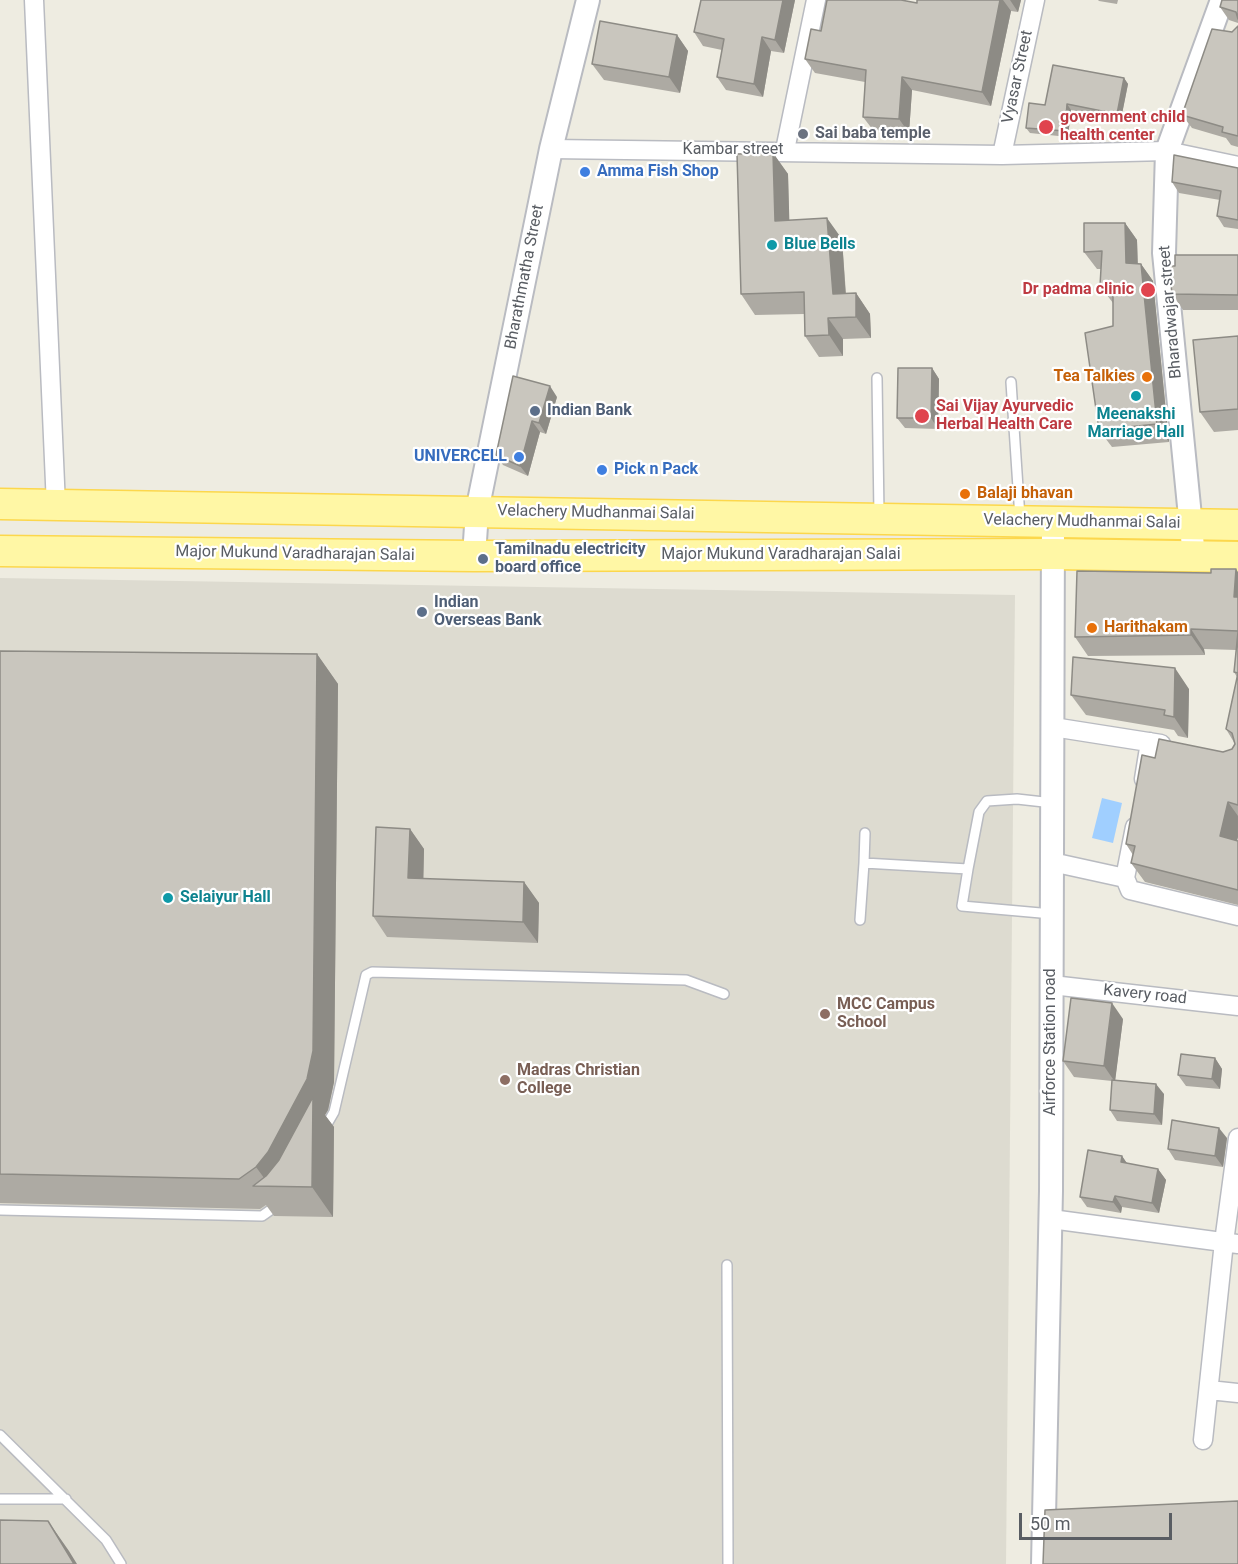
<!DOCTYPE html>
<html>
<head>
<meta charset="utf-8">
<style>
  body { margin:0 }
  #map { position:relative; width:1238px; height:1564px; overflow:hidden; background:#eeece1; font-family:Roboto,sans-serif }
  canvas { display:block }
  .scale { position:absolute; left:1019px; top:1513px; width:153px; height:27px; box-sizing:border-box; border:3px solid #595d63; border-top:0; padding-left:8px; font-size:18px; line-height:21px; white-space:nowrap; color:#595d63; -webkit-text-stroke:4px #fff; paint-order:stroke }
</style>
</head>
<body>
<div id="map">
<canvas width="1238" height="1564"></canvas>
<div class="scale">50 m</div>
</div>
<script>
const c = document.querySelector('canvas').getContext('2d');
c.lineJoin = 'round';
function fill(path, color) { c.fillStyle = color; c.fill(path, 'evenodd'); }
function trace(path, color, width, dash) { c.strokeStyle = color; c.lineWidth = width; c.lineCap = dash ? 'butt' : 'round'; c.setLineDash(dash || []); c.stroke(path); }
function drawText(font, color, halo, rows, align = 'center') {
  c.font = font + ' Roboto,sans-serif'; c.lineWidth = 4.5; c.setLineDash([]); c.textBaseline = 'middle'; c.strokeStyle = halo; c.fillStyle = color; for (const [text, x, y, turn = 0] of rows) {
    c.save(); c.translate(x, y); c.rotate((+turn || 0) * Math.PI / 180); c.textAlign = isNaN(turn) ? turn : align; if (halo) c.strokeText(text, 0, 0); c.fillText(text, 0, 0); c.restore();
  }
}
const education = new Path2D(`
  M0,578L1015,595L1006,1564H0Z`);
const water = new Path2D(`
  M1102,798L1122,803L1113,843L1092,838Z`);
const service = new Path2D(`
  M877,378L879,515
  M1011,382L1020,518
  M865,833L864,863L968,869L962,906L1052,914
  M968,869L979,812L987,801L1017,799L1053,803
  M860,920L864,863
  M323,1131L334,1112L366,975L372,972L686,980L724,994
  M0,1210L262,1216L279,1204
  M727,1265L728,1564
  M0,1435L106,1540L121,1564
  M0,1499H66`);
const minor = new Path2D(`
  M34,0L56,506
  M551,149L1002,155L1167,151L1238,166
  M785,150L816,0
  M1002,155L1035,0
  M1053,727L1161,744
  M1144,779L1150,742
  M1135,827L1125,878L1130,890L1238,916
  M1052,862L1125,878
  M1052,985L1238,1006
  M1051,1219L1238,1244
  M1209,1390L1238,1393
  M1203,1440L1224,1242L1238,1138`);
const tertiary = new Path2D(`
  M474,556L477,511L551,149L588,0
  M1194,557L1164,253L1167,151L1222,0
  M1043,1564L1051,1191L1053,521`);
const primary = new Path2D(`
  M0,504L1238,525
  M0,551L474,556L1054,554L1238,557`);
const wall = new Path2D(`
  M795,0L784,53L771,51L763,97L726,90L717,77L722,50L703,46L694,32Z
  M917,0H1021L1018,12L1011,11L991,106L912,90L909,133L873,130L863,117L865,82L815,73L805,59L821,31L917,3Z
  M1098,0H1118L1117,4L1099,1Z
  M1238,0V23L1229,20L1220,7Z
  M1238,26V147L1231,145L1226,138L1192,128L1182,115L1232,32Z
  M677,35L688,51L680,93L604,80L592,64Z
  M1124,78L1128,84L1121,119L1071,110L1068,137L1030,133L1026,128L1045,105Z
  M773,153L788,174L789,220L842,239L846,294L856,293L870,314L871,338L843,339V356L819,357L805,336L804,314L755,315L741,294Z
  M1238,168V229L1224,227L1217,216L1220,200L1179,193L1172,182Z
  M1125,223L1137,240L1138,264H1141L1153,281L1169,442L1112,447L1099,430L1113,326V303L1100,286L1101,269H1097L1084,252Z
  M1238,255V310H1183L1172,294L1175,266Z
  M1238,336V430L1214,432L1200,412Z
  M932,368L939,379L938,429L905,428L897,418Z
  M557,397L546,434L540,432L528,476L503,465L496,455Z
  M1238,572V837L1237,840L1238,841V905L1145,882L1131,863L1133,855L1126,844L1155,758L1223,752L1232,749L1235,744L1226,729L1237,677L1234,672L1236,650L1204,649L1205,655L1088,656L1075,637Z
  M0,651L317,654L338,684L334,1082L328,1110L325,1115L334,1127L333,1217L274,1216L266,1205L260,1209L0,1203Z
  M1189,689L1188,738L1178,736L1174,730L1086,715L1071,695Z
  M410,829L424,849L423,879L524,882L539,903L538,943L387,937L373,916Z
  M1123,1019L1115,1080L1164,1094L1162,1125L1117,1121L1110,1110L1112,1081L1074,1077L1063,1061Z
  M1215,1058L1222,1069L1220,1089L1186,1086L1178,1075Z
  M1227,1138L1223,1167L1175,1160L1168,1149Z
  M1122,1156L1127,1164L1158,1169L1166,1180L1159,1213L1122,1207L1121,1213L1087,1207L1080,1197Z`);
const shadedWall = new Path2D(`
  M783,0H795L784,53L775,40Z
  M1000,0H1003L1011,11L991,106L982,92Z
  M1010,0H1021L1018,12Z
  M677,35L688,51L680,93L669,77Z
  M762,37L771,51L763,97L754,84Z
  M902,77L912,90L909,133L899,119Z
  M1124,78L1128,84L1121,119L1117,114Z
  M1067,104L1071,110L1068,137L1065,131Z
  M773,153L788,174L790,242L775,221Z
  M827,218L842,239L847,315L833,294Z
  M1125,223L1137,240L1138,281L1126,263Z
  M1141,264L1153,281L1169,442L1157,424Z
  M856,293L870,314L871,338L856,317Z
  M828,318L843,339V356L829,335Z
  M932,368L939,379L938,429L931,418Z
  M550,386L557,397L546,434L539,423Z
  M532,421L540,432L528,476L520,466Z
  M1236,569L1238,572V603L1234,597Z
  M1191,629L1204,649L1205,655L1191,635Z
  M317,654L338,684L334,1082L328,1110L325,1115L334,1127L333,1217L312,1187L270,1186L256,1167Z
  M1175,668L1189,689L1188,738L1174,717Z
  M1228,802L1238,816V837L1233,856L1220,836Z
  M410,829L424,849L423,899L408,878Z
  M524,882L539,903L538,943L523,922Z
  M1112,1003L1123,1019L1115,1082L1104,1066Z
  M1215,1058L1222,1069L1220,1089L1212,1079Z
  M1156,1084L1164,1094L1162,1125L1154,1114Z
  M1219,1128L1227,1138L1223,1167L1215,1156Z
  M1122,1156L1129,1166L1121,1162Z
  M1158,1169L1166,1180L1159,1213L1152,1203Z
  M1115,1196L1122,1207L1121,1213L1113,1202Z
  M48,1521L69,1551L77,1564H74Z`);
const building = new Path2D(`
  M701,0H783L775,40L762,37L754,84L717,77L724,39L694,32Z
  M827,0H901L917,3V0H1000L982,92L902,77L899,119L863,117L866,70L805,59L811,29L821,31Z
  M1222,0H1238V19L1236,12L1220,7Z
  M600,21L677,35L669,77L592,64Z
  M1238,26V136L1222,132L1223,127L1182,115L1212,29L1232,32Z
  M1053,65L1124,78L1117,114L1067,104L1065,131L1026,128L1029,103L1045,105Z
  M773,153L775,221L827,218L833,294L856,293V317L828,318L829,335L805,336L804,292L741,294L737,154Z
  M1174,155L1238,168V220L1217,216L1221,191L1172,182Z
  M1084,223H1125L1126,263L1141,264L1157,424L1099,430L1085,333L1113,326V286H1100L1102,251L1084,252Z
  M1175,255H1238V295L1172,294L1169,266H1175Z
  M1238,336V409L1200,412L1193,340Z
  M898,368H932L931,418H897Z
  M513,376L550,386L539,423L532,421L520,466L496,455Z
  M1211,569H1236L1234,597H1238V631L1191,629V635L1075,637L1077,571L1211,573Z
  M1238,632V805L1228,802L1220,836L1238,841V890L1131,863L1135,846L1126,844L1142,755L1155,758L1159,739L1223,752L1232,749L1235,744L1232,733L1226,729L1238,673L1234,672Z
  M0,651L317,654L313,1051L307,1079L268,1152L256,1167L239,1179L0,1174Z
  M1073,657L1175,668L1174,717L1164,715L1165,710L1071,695Z
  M376,827L410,829L408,878L524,882L523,922L373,916Z
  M1071,998L1112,1003L1104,1066L1063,1061Z
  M1181,1054L1215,1058L1212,1079L1178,1075Z
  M1112,1080L1156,1084L1154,1114L1110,1110Z
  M313,1097L312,1187L253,1186L266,1176L279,1160Z
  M1172,1120L1219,1128L1215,1156L1168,1149Z
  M1088,1150L1122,1156L1121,1162L1158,1169L1152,1203L1115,1196L1113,1202L1080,1197Z
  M1238,1501V1564H1043L1045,1510Z
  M0,1520L48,1521L74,1564H0Z`);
const markers = [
  [1046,127,8,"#e0444e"],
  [803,134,6,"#6b7280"],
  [585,172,6,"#3f7fe0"],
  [772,245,6,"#0f9aa8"],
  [1148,290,8,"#e0444e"],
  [1147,377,6,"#e8710a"],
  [1136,396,6,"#0f9aa8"],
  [535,411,6,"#5c6f8a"],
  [922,416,8,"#e0444e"],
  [519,457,6,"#3f7fe0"],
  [602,470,6,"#3f7fe0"],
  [965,494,6,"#e8710a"],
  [483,559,6,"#5c6f8a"],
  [422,612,6,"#5c6f8a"],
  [1092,628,6,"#e8710a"],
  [168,898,6,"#0f9aa8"],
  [825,1014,6,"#8d6e63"],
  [505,1080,6,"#8d6e63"]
];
const streetNames = [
  ["Vyasar Street",1018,77,-78],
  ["Kambar street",733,150],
  ["Bharathmatha Street",525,277,-79],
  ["Bharadwajar street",1171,312,-95],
  ["Velachery Mudhanmai Salai",596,513,1],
  ["Velachery Mudhanmai Salai",1082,522,1],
  ["Major Mukund Varadharajan Salai",295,554,1],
  ["Major Mukund Varadharajan Salai",781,555],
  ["Kavery road",1145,995,6],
  ["Airforce Station road",1051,1042,-90]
];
const healthNames = [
  ["government child",1060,118],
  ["health center",1060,136],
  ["Dr padma clinic",1134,290,"right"],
  ["Sai Vijay Ayurvedic",936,407],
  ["Herbal Health Care",936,425]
];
const worshipNames = [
  ["Sai baba temple",815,134]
];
const shopNames = [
  ["Amma Fish Shop",597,172],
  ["UNIVERCELL",507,457,"right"],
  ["Pick n Pack",614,470]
];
const cultureNames = [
  ["Blue Bells",784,245],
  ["Meenakshi",1136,415,"center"],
  ["Marriage Hall",1136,433,"center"],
  ["Selaiyur Hall",180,898]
];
const foodNames = [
  ["Tea Talkies",1135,377,"right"],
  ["Balaji bhavan",977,494],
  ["Harithakam",1104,628]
];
const serviceNames = [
  ["Indian Bank",547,411],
  ["Tamilnadu electricity",495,550],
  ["board office",495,568],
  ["Indian",434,603],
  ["Overseas Bank",434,621]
];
const educationNames = [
  ["MCC Campus",837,1005],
  ["School",837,1023],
  ["Madras Christian",517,1071],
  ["College",517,1089]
];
fill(education, '#dddbd0');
fill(water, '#a0cfff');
trace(service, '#b9bbc1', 12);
trace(minor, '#b9bbc1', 21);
trace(tertiary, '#b9bbc1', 26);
trace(primary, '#fcd74c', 33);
trace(service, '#fff', 9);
trace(minor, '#fff', 18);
trace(tertiary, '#fff', 22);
trace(primary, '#fff7a5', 30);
fill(wall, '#adaaa3');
fill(shadedWall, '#8d8b85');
fill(building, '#c9c6be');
trace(building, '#8d8b85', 1.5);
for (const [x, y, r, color] of markers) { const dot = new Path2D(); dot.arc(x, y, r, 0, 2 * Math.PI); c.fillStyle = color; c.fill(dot); trace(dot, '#fff', 2); }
drawText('16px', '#595d63', '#fff', streetNames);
drawText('bold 16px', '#be3a42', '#fff', healthNames, 'left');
drawText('bold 16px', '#5b616d', '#fff', worshipNames, 'left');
drawText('bold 16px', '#366cbe', '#fff', shopNames, 'left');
drawText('bold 16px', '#0d838f', '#fff', cultureNames, 'left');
drawText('bold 16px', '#c56008', '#fff', foodNames, 'left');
drawText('bold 16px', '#4e5e75', '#fff', serviceNames, 'left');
drawText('bold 16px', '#785e54', '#fff', educationNames, 'left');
</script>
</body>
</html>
